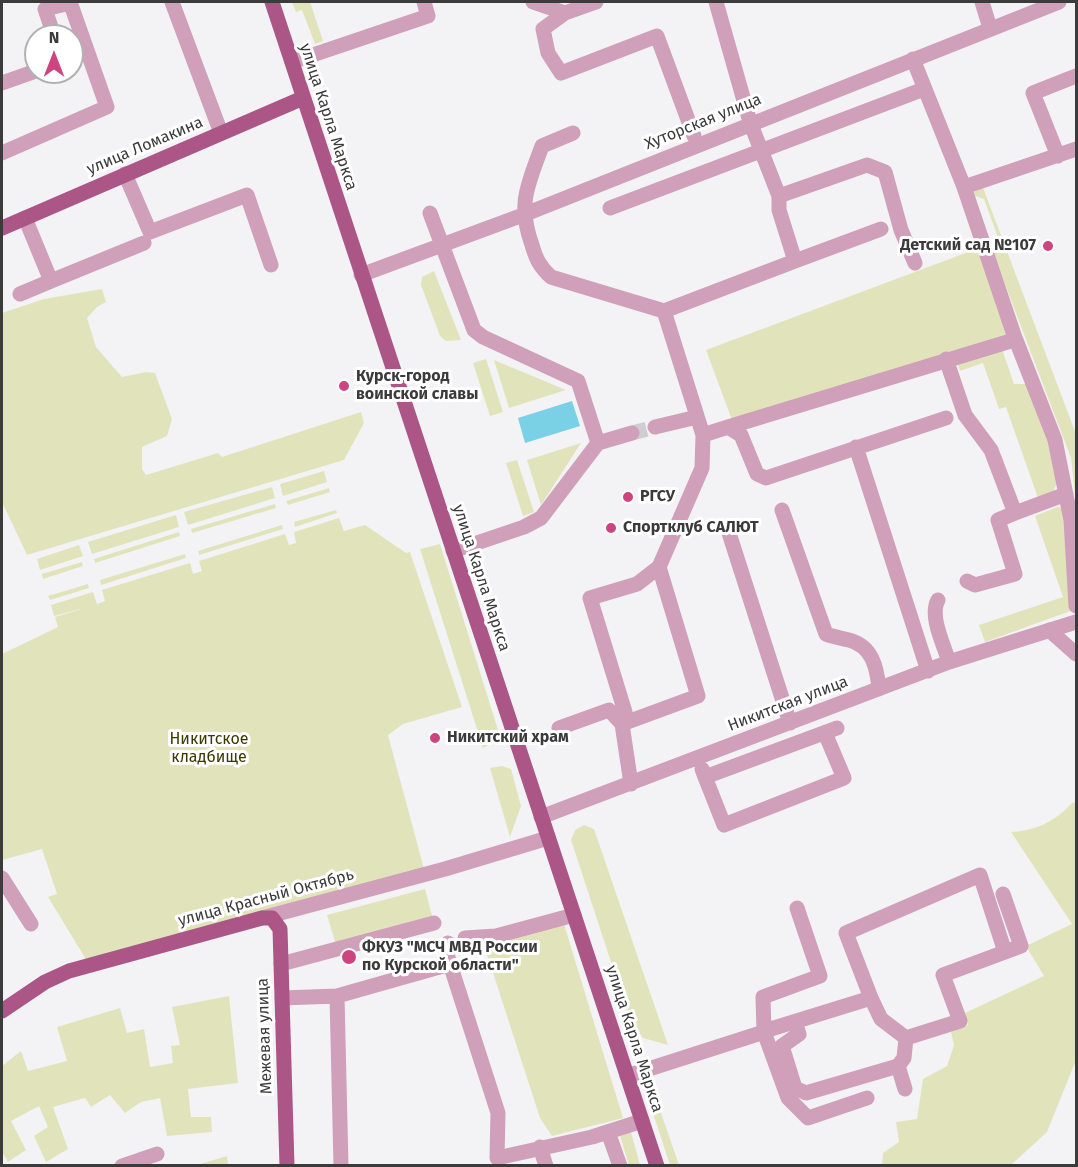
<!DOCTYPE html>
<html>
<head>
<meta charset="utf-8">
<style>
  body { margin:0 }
  #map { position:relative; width:1078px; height:1167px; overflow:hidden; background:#f3f3f6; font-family:"Fira Sans",sans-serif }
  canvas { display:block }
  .frame { position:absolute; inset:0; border:3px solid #3b3b3c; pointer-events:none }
  .north { position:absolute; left:24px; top:24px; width:60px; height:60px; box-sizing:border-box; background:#fff; border:2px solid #b1b1b1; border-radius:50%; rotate:0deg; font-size:16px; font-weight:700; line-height:24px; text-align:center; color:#3b3b3c }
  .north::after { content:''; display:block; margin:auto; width:21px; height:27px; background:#cd4580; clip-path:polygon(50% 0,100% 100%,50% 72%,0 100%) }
</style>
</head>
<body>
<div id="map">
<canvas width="1078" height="1167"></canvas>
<div class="frame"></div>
<div class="north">N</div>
</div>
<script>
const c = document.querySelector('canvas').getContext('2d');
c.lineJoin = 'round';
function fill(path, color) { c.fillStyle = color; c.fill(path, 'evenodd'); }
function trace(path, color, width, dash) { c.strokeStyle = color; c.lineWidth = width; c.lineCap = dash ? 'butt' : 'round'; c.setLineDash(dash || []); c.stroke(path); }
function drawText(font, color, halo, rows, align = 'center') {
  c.font = font + ' "Fira Sans",sans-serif'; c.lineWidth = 6; c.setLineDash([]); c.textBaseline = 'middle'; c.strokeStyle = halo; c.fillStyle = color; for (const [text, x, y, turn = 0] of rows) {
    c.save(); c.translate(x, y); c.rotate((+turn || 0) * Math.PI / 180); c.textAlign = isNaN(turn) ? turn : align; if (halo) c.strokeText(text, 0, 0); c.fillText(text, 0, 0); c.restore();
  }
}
const green = new Path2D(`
  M292,2H310L323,41L315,44L302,10L296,12Z
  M982,185L1076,434V504L1071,458L992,250L1000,243L984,199L972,195L974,187Z
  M979,248L1009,334L732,420L706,350Z
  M434,271L461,340L446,341L440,336L421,285L422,277Z
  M102,289L106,302L97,307L87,318L96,347L122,377L146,372L155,373L172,419L167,436L142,447V469L146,475L218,453L222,457L361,412L364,423L344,460L27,555L2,502V313L44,299Z
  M1001,346L1014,384H1028L1060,476L1053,492L1038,498L1006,407L999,409L983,363L960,371L956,360Z
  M486,359L503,412L490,416L473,363Z
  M494,360L566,390L509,408Z
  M581,443L541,505L527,460Z
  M517,460L534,512L523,516L506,463Z
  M324,471L327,482L283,496L280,484Z
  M272,487L275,498L188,525L184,512Z
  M329,488L330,492L288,505L286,501Z
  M275,504L276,508L192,533L191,529Z
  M1057,507L1064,508L1076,609L985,642L979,625L1063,597L1035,516Z
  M336,510L337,513L295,527L294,522Z
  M176,515L179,527L92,554L88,542Z
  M339,518L344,531L365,525L406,553L410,552L462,707L403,724L388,735L424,869L87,961L48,897L57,894L42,849L2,860V654L58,627L55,617L84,608L54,616L51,605L93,592L97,604L105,601L102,590L190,563L193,574L202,571L199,561L285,534L289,545L296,543L294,532Z
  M282,525L283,529L199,555L198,551Z
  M179,532L180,536L95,563L94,559Z
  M440,544L499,733L493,742L483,748L420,549Z
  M79,545L83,556L40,570L37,559Z
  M185,554L186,558L101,585L100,580Z
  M82,562L83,566L43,579L42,574Z
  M88,584L89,588L50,600L48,596Z
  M502,766L511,769L521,806L510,837L490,768Z
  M1076,802V1060L1047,1132L1011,1165L882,1166L883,1153L899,1142L896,1122L917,1119L923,1079L947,1066L954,1045L951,1032L968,1025L965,1013L1044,976L1026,946L1072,924L1011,832C1035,831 1056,821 1072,803Z
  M584,825L594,829L668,1045L643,1038L630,1020L571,840L575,830Z
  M425,889L434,923L337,948L327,915Z
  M564,924L623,1118L552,1136L540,1118L484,945Z
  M229,996L238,1083L188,1089L191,1117H211L212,1132L167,1136L160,1098L141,1102L125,1113L110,1095L91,1107L85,1098L53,1107L68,1149L46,1162L34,1136L48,1127L39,1106L11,1121L26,1150L8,1162L2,1152V1066L21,1051L28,1071L67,1061L57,1027L120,1008L127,1033L144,1029L150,1067L173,1063L171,1046L180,1045L172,1007Z
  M649,1078L679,1165H670L643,1083Z
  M631,1132L640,1165H629L620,1136Z
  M227,1156L228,1165H197Z`);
const water = new Path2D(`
  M572,401L580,426L525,443L518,418Z`);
const minorTunnel = new Path2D(`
  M632,433L655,427`);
const minor = new Path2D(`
  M172,2L221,133
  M533,2L565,13L596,2
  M982,2L990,28
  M565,13L543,29L548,53L561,73L657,36L694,136
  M54,36L45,9L70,3
  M913,59L964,187L1014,335L1055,440L1071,520L1076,606
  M292,62L428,16L424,2
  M2,83L36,71
  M573,133L542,146C528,185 517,203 532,245C536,259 540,267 551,277L664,311L703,435L702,468L659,567L698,696L622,724L631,784
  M2,153L107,107L70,2
  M1058,156L1033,93L1076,76
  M125,174L150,232L247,195L271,265
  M964,187L1076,149
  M779,196L867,165L885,172L901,230L915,263
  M610,208L924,89
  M430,213L474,330L483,337L578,381L598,443L541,518L524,527L453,551
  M25,218L51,281L144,243
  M795,261L881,229
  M361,275L523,215L1059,2
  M20,294L51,281
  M664,311L795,261L779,210V196L750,122L716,2
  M946,359L965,415L991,450L1015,513L1066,494
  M655,427L697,417
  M728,427L1014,340V335
  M703,435L728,427L741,435L757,474L766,478L946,418
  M598,443L632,433
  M856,447L928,671
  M782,510L826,634C833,637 841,638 849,640C872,646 877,667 879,689
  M728,530L790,723
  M967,581L975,585L1015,574L998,520L1015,513
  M938,600C929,616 944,645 949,662
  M1049,630L1076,654
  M622,724L625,712L590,598L637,584L659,567
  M559,728L609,710L622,724
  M702,769L705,777L837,728
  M705,777L724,825L844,778L825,733
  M541,817L949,662L1076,622
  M2,878L31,924
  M1003,894L1021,946L1005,952
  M262,918L445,869L548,838
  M465,938L496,936L574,915
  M448,943L445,947L450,964
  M281,964L434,923
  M337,996L341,1166
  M282,998L337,996L450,964L498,1113L497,1158L592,1137L642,1121
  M871,998L846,933L980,875L1005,952L943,975L960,1021L906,1038
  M795,1022L799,1034L782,1046L795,1088L806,1093L898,1066L904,1058L906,1038L881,1019L871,998L774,1028L764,1032L788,1098L808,1118L867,1098
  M898,1066L905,1089
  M627,1076L764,1032L763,997L820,976L797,908
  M608,1132L620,1166
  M540,1147L546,1166
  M122,1166L157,1154`);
const major = new Path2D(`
  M272,2L657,1166
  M2,228L303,98
  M2,1011L45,982L69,971L262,918H272L280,929L287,1166`);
const markers = [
  [1048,246,6,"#cd4580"],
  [344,386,6,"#cd4580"],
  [628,497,6,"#cd4580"],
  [611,528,6,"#cd4580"],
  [435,738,6,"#cd4580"],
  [349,957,8,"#cd4580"]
];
const streetNames = [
  ["улица Карла Маркса",328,117,72],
  ["Хуторская улица",703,122,-22],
  ["улица Ломакина",145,146,-23],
  ["улица Карла Маркса",481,578,72],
  ["Никитская улица",788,704,-21],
  ["улица Красный Октябрь",266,898,-15],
  ["Межевая улица",265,1036,-92],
  ["улица Карла Маркса",634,1039,72]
];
const poiNames = [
  ["Детский сад №107",1036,246,"right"],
  ["Курск-город",356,377],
  ["воинской славы",356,395],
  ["РГСУ",640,497],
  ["Спортклуб САЛЮТ",623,528],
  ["Никитский храм",447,738],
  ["ФКУЗ \"МСЧ МВД России",362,948],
  ["по Курской области\"",362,966]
];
const parkNames = [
  ["Никитское",209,740],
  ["кладбище",209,758]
];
fill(green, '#e1e4bb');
fill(water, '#7ad0e4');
trace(minorTunnel, '#ceced1', 15, [15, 8]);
trace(minor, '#d09fb9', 15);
trace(major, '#ab5687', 15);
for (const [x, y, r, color] of markers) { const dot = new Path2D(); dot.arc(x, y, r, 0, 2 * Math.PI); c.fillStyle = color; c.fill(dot); trace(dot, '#fff', 2); }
drawText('16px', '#3b3b3c', '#fff', streetNames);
drawText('bold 16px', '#3b3b3c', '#fff', poiNames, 'left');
drawText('16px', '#383903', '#fff', parkNames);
</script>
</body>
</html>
